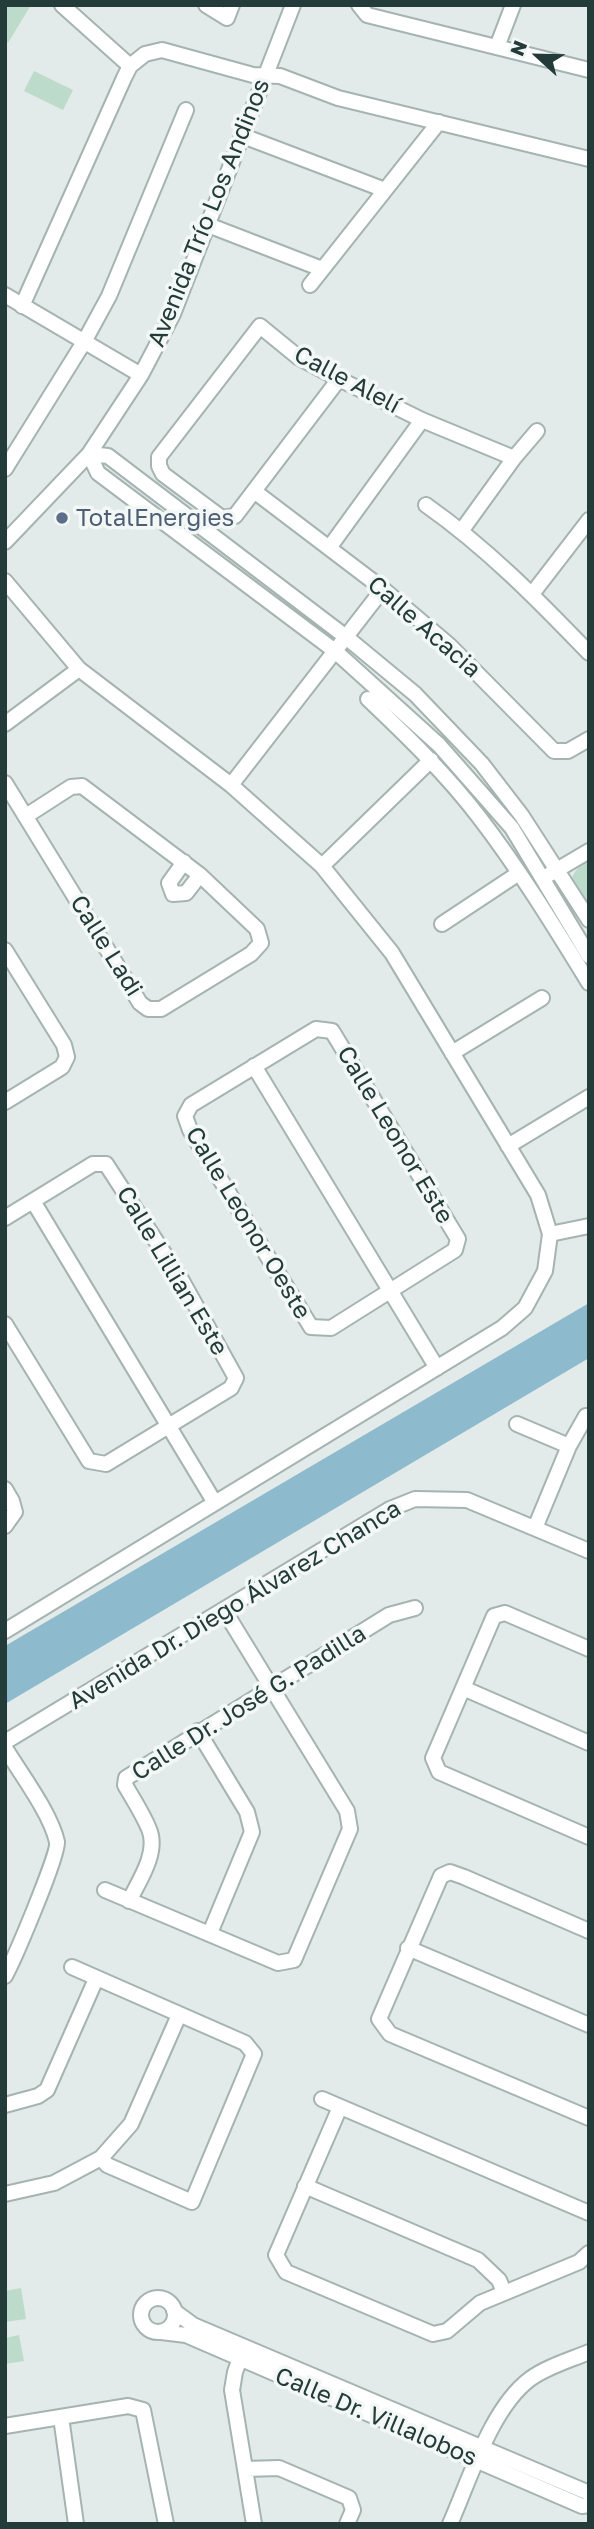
<!DOCTYPE html>
<html>
<head>
<meta charset="utf-8">
<style>
  body { margin:0 }
  #map { position:relative; width:594px; height:2529px; overflow:hidden; background:#e2ebe9; font-family:"Golos Text",sans-serif }
  canvas { display:block }
  .frame { position:absolute; inset:0; border:7px solid #233b39; pointer-events:none }
  .north { position:absolute; left:503px; top:21px; width:70px; height:70px; -webkit-text-stroke:5px #f3f8f6; paint-order:stroke; rotate:292deg; font-size:19px; font-weight:700; line-height:28px; text-align:center; color:#233b39 }
  .north::after { content:''; display:block; margin:auto; width:24px; height:32px; background:#233b39; clip-path:polygon(50% 0,100% 100%,50% 72%,0 100%) }
</style>
</head>
<body>
<div id="map">
<canvas width="594" height="2529"></canvas>
<div class="frame"></div>
<div class="north">N</div>
</div>
<script>
const c = document.querySelector('canvas').getContext('2d');
c.lineJoin = 'round';
function fill(path, color) { c.fillStyle = color; c.fill(path, 'evenodd'); }
function trace(path, color, width, dash) { c.strokeStyle = color; c.lineWidth = width; c.lineCap = dash ? 'butt' : 'round'; c.setLineDash(dash || []); c.stroke(path); }
function drawText(font, color, halo, rows, align = 'center') {
  c.font = font + ' "Golos Text",sans-serif'; c.lineWidth = 7; c.setLineDash([]); c.textBaseline = 'middle'; c.strokeStyle = halo; c.fillStyle = color; for (const [text, x, y, turn = 0] of rows) {
    c.save(); c.translate(x, y); c.rotate((+turn || 0) * Math.PI / 180); c.textAlign = isNaN(turn) ? turn : align; if (halo) c.strokeText(text, 0, 0); c.fillText(text, 0, 0); c.restore();
  }
}
const green = new Path2D(`
  M5,5H31L8,43L5,41Z
  M34,71L73,90L63,110L24,91Z
  M589,858V917C572,889 560,881 589,858Z
  M21,2288L26,2319L5,2322V2291Z
  M19,2335L24,2361L5,2364V2338Z`);
const water = new Path2D(`
  M589,1303V1358L5,1704V1646Z`);
const minor = new Path2D(`
  M62,5L130,66
  M206,5L227,18L232,5
  M359,5L367,15L589,70
  M497,47L513,5
  M243,136L385,190
  M208,225L322,269
  M310,285L439,122
  M5,295L141,375
  M22,306L124,78L130,66L145,54L162,50L253,75L280,76L338,98L589,159
  M339,379L235,516L222,518L163,474L159,466V457L260,326L298,357L339,379L422,420L514,458
  M89,454L98,473L335,651L439,745L512,828L589,956
  M89,454L108,456L346,637L415,694L482,764L522,816L589,920
  M5,469L84,342L109,296L186,110
  M254,491L383,589L449,645L554,751H568L589,739
  M426,505C487,548 537,599 589,653
  M462,530L514,458L537,431
  M5,542L89,454L141,375L173,314L293,5
  M329,548L422,420
  M5,581L79,669L231,785L322,866L392,953L538,1195L550,1234L545,1271L525,1308L502,1328L5,1631
  M532,594L589,520
  M368,699C407,736 446,774 479,817C519,869 554,926 589,983
  M5,724L79,669
  M5,783L140,1003L148,1009H161L251,954L261,943L257,929L200,875L82,786L71,787L26,816
  M231,785L383,589
  M184,862L169,883L173,894L186,893L200,875
  M322,866L431,760
  M550,874L589,851
  M442,924L519,873
  M5,950L64,1045L67,1057L62,1067L5,1102
  M316,1029L332,1031L458,1239L455,1250L331,1328L311,1327L190,1130L185,1116L191,1105Z
  M452,1053L542,998
  M254,1066L437,1368
  M508,1146L589,1097
  M33,1201L215,1503
  M5,1218L93,1164H106L182,1281L236,1378L231,1388L106,1464L89,1461L5,1324
  M550,1234L589,1226
  M517,1424L569,1446
  M5,1489L12,1501L15,1512L5,1526
  M535,1528L569,1446L586,1416
  M589,1649L505,1613L494,1616L433,1758L439,1772L589,1837
  M463,1688L589,1743
  M198,1731L247,1812L252,1832L210,1933
  M5,1742L390,1509L415,1499L467,1500L589,1551
  M5,1748C21,1774 51,1814 57,1842C59,1854 14,1960 5,1976
  M105,1890L278,1963L294,1960L350,1829L347,1811L224,1610
  M129,1901C139,1881 159,1852 149,1829C143,1814 133,1799 125,1785L126,1778L389,1615L415,1608
  M589,1931L464,1877L450,1872L441,1876L379,2019L390,2034L589,2118
  M408,1948L589,2025
  M72,1967L245,2043L254,2054L192,2202L107,2165L101,2158
  M322,2099L589,2213
  M5,2105L38,2096L47,2090L96,1979
  M340,2107L276,2255L286,2272L433,2334L447,2331L480,2303L579,2262L589,2253
  M305,2186L478,2260L499,2280L504,2292
  M5,2194L54,2183L101,2158L131,2124L179,2015
  M141 2315a17 17 0 1 1 34 0a17 17 0 1 1-34 0Z
  M174,2311L193,2325L589,2493
  M161,2332L186,2335L582,2506L589,2505
  M243,2350L235,2372L232,2390L254,2524
  M61,2417L76,2524
  M5,2426L128,2406L143,2410L166,2524
  M245,2469L279,2468L349,2498L353,2510L347,2524
  M450,2524C470,2479 491,2408 530,2379C546,2367 570,2360 589,2352`);
const markers = [
  [62,518,7,"#5c6f8a"]
];
const streetNames = [
  ["Avenida Trío Los Andinos",209,213,-68],
  ["Calle Alelí",347,380,28],
  ["Calle Acacia",424,627,41],
  ["Calle Ladi",106,946,58],
  ["Calle Leonor Este",395,1135,59],
  ["Calle Leonor Oeste",248,1223,59],
  ["Calle Lillian Este",172,1271,59],
  ["Avenida Dr. Diego Álvarez Chanca",235,1605,-31],
  ["Calle Dr. José G. Padilla",249,1703,-32],
  ["Calle Dr. Villalobos",376,2417,23]
];
const serviceNames = [
  ["TotalEnergies",76,518]
];
fill(green, '#bddbca');
fill(water, '#8ebacd');
trace(minor, '#a5b3b1', 18);
trace(minor, '#fff', 14);
for (const [x, y, r, color] of markers) { const dot = new Path2D(); dot.arc(x, y, r, 0, 2 * Math.PI); c.fillStyle = color; c.fill(dot); trace(dot, '#f3f8f6', 2.5); }
drawText('24px', '#233b39', '#f3f8f6', streetNames);
drawText('24px', '#4e5e75', '#f3f8f6', serviceNames, 'left');
</script>
</body>
</html>
